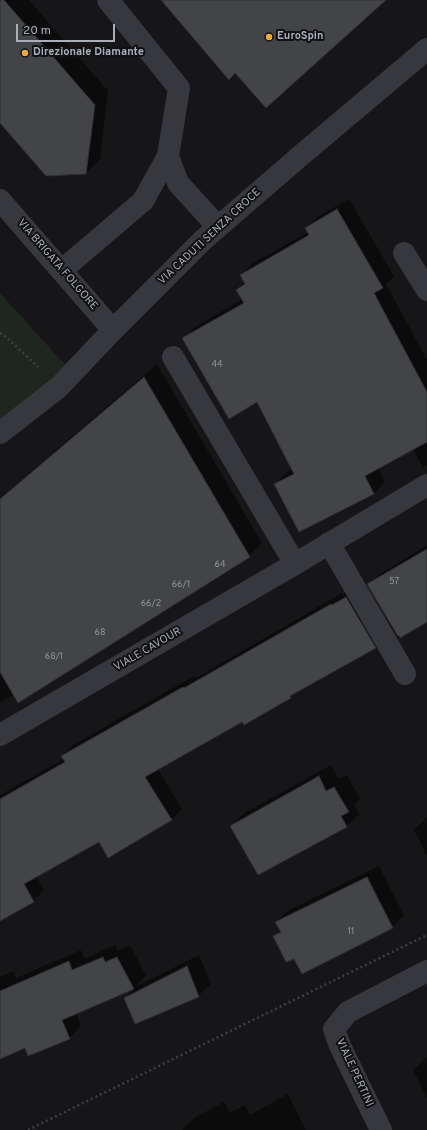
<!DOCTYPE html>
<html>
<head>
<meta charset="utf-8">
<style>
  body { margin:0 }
  #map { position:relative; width:427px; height:1130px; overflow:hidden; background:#161618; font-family:Overpass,sans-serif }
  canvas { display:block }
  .scale { position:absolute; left:16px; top:24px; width:99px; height:18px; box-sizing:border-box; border:2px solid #a9aeb7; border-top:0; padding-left:5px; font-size:12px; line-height:14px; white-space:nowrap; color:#a9aeb7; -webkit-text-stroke:3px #111113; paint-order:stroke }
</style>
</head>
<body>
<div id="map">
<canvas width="427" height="1130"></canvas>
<div class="scale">20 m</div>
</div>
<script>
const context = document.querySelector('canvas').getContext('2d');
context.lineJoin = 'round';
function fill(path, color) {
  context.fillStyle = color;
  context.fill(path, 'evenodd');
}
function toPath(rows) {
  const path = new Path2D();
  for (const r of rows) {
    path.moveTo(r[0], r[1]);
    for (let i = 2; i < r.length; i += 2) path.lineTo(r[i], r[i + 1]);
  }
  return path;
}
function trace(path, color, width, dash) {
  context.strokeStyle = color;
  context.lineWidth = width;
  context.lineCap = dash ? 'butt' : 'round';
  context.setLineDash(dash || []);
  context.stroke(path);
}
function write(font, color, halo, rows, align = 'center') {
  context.font = font + ' Overpass,sans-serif';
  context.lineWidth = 4;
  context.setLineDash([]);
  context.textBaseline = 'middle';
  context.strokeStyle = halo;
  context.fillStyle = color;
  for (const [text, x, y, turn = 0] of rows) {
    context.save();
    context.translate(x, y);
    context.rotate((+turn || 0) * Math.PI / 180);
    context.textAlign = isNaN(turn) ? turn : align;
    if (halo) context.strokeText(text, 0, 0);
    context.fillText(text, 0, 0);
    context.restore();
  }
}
const green = toPath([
  [0,293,78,379,0,442]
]);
const shadow = toPath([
  [0,0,29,0,108,91,100,159,86,173,0,122],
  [349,199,394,276,386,284,427,360,427,465,423,468,413,449,378,468,385,482,374,493,299,531,275,484,286,473,293,469,258,401,184,338,195,327,243,299,237,290,245,282,241,275,252,264,308,232,306,228,317,217],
  [157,364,262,543,249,556,0,703,0,498],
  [427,545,427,621,369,585,380,574],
  [357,587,386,637,375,648,295,692,290,697,242,720,158,769,182,809,171,820,100,841,36,876,44,890,33,901,0,920,0,795,64,759,62,756,73,745,194,676,196,678,342,593,343,595],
  [22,880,34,899,31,899,21,881],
  [331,765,339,779,347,775,360,799,354,805,359,814,347,826,308,848,231,827,243,814],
  [427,817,427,856,414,830],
  [379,866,404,915,392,927,295,957,275,936,281,930,276,922,289,910],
  [115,945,118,951,130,945,146,976,135,987,199,955,211,984,198,996,125,998,136,987,76,1013,81,1026,69,1038,26,1047,0,1058,0,977,14,971,16,978,81,950,85,959],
  [427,1057,427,1098,413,1070],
  [288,1094,306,1130,182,1130,194,1118,224,1102,230,1113,245,1105,250,1115]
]);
const building = toPath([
  [0,0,4,0,95,105,86,174,46,176,0,123,0,0],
  [161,0,386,0,266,108,235,73,229,80,161,0],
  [337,209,383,288,374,293,427,392,427,442,365,476,374,494,299,532,274,484,294,474,257,402,229,419,182,338,244,303,236,290,245,284,240,275,309,235,305,228,337,209],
  [144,377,250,557,18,703,0,672,0,499,144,377],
  [427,549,427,622,400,638,399,635,398,636,367,584,427,549],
  [346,597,376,648,290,696,291,698,244,725,242,722,145,777,172,820,108,858,99,842,24,884,34,902,0,921,0,799,65,762,61,756,183,687,184,688,331,604,332,605,346,597],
  [319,776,326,791,334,787,349,812,341,816,347,827,258,875,230,826,319,776],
  [367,877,393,928,302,974,294,959,286,962,273,936,281,932,275,922,367,877],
  [103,957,105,962,117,957,134,989,62,1020,70,1039,28,1056,25,1048,0,1059,0,991,69,961,72,970,103,957],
  [187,966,199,997,135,1024,124,998,187,966]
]);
const path = toPath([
  [0,333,4,335,38,367],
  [28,1130,427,935]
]);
const minor = toPath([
  [168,156,178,183,218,227],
  [0,200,113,330],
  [404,253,427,290],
  [62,270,143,201,168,156,179,88,108,0],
  [173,357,295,564],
  [0,433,59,387,113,330,203,240,299,157,427,49],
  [329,543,405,674],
  [0,735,295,564,427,485],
  [381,1130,340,1046,334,1029,348,1012,427,971]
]);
const markers = [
  [269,37,4,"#eaa93c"],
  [25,53,4,"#eaa93c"]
];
const numberNames = [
  ["44",217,365],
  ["64",220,565],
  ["57",394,582],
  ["66/1",181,585],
  ["66/2",151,604],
  ["68",100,633],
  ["68/1",54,657],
  ["11",351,932]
];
const poiNames = [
  ["EuroSpin",277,37],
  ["Direzionale Diamante",33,53]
];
const streetNames = [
  ["VIA CADUTI SENZA CROCE",210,237,-43],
  ["VIA BRIGATA FOLGORE",57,265,49],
  ["VIALE CAVOUR",148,650,-30],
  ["VIALE PERTINI",354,1073,65]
];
fill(green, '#1e261f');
fill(shadow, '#0007');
fill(building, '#434448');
trace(building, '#303034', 1);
trace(path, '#3d3f44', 2.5, [2, 3]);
trace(minor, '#37383d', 22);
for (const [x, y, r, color] of markers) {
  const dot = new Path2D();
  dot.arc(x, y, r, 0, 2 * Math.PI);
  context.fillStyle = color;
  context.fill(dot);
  trace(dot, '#111113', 1.5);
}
write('9px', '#90949b', null, numberNames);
write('bold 11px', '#a9aeb7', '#111113', poiNames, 'left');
write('11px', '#a9aeb7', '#111113', streetNames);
</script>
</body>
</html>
